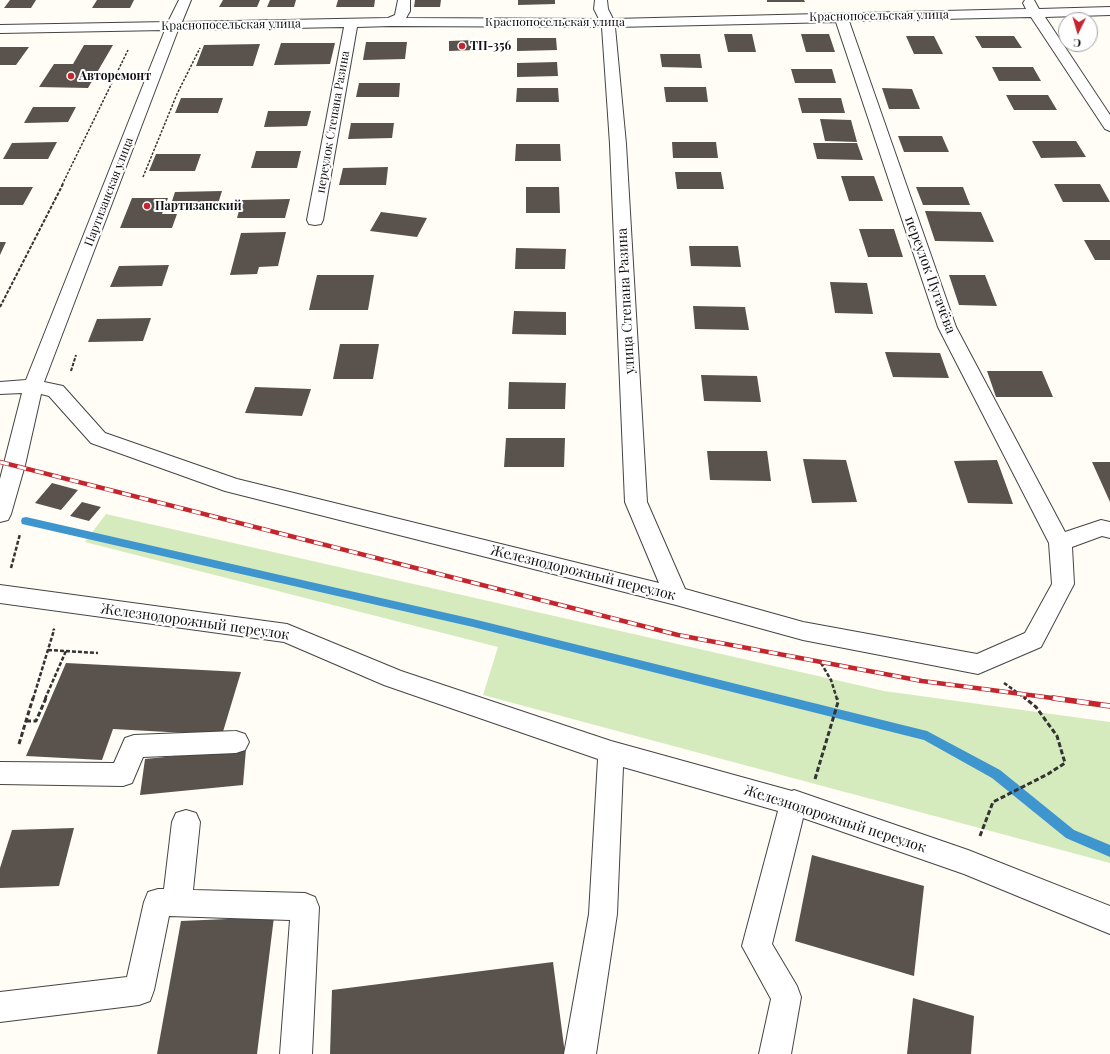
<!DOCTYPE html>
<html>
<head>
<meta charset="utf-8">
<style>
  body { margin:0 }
  #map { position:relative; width:1110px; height:1054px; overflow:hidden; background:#fffdf5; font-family:"Playfair Display",serif }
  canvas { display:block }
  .north { position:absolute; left:1058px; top:12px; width:40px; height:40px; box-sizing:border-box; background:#fff; border:1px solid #a0a0a0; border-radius:50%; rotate:185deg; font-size:11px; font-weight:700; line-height:16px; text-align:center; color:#111 }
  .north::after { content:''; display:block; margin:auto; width:14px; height:18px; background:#c4262e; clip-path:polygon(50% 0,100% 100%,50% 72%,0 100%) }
</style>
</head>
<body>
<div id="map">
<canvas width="1110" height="1054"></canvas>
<div class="north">С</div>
</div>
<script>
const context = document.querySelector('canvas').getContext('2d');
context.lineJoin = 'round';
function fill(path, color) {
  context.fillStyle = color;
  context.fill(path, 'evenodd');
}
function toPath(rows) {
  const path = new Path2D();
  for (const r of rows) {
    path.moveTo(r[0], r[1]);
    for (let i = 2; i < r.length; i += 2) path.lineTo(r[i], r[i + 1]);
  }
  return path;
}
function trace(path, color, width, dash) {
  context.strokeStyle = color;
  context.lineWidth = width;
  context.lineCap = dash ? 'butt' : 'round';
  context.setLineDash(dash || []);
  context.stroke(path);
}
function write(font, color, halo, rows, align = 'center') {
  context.font = font + ' "Playfair Display",serif';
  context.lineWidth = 4;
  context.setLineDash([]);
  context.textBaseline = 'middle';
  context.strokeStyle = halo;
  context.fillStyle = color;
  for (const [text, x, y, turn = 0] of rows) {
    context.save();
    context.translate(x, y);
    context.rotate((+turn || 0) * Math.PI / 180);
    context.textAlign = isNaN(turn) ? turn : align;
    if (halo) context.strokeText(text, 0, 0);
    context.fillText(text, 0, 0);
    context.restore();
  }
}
const green = toPath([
  [106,514,884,691,1110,722,1110,863,483,695,498,647,85,542]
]);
const stream = toPath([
  [26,517,473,619,927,731,1000,770,1074,830,1110,845,1110,857,1066,838,992,778,924,740,473,627,22,524,21,521,22,518,26,517]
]);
const building = toPath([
  [10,0,36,0,31,8,4,8],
  [97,0,134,0,130,8,92,8],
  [223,0,260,0,257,7,219,7],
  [270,0,296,0,294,7,267,7],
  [338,0,375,0,374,7,336,7],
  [415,0,441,0,440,7,414,7],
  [518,0,555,0,555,4,518,5],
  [767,0,804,0,805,2,767,2],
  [724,34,752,34,756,52,728,52],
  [801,34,829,34,835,52,806,52],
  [906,36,934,36,943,54,914,54],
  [975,36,1014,36,1022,48,982,48],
  [517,38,556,38,557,50,517,51],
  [475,40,475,50,449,51,449,41],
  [366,42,407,42,405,59,363,60],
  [281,43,335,43,330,64,274,65],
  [260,44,253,66,196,66,204,45],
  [84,45,113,45,88,88,39,87,54,64,73,64],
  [0,47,29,47,16,65,0,65],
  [660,54,700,54,702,68,662,67],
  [557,62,558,76,517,77,517,63],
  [992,67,1033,67,1041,81,999,81],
  [791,69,832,69,836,83,795,83],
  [359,83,400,83,399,97,356,97],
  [664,87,706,87,708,102,666,102],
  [517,88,558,88,559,102,516,102],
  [882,88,912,89,920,109,889,109],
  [1006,95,1048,95,1057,110,1014,110],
  [181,98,223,98,218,113,175,113],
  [798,98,841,98,845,113,802,113],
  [33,107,76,107,68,122,24,123],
  [268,111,311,111,307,126,264,127],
  [820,119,851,120,857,142,825,141],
  [351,123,394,123,392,138,348,139],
  [898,136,942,136,949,152,904,152],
  [1032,141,1076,141,1086,157,1041,158],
  [57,142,48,159,3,159,12,143],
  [672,142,716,142,718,158,673,158],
  [813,143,857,143,863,160,817,159],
  [516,144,560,144,561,161,515,161],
  [256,151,301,151,297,168,251,168],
  [156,154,201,154,195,171,149,171],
  [388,167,386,185,339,185,343,168],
  [675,172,721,172,724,189,677,189],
  [841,176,874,176,883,201,849,201],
  [1054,184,1100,184,1110,202,1063,202],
  [0,187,33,187,23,205,0,205],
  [526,187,559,187,560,213,526,213],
  [916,187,963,187,970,205,923,205],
  [222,191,216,210,169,210,175,192],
  [132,198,168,198,162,214,177,214,172,228,120,228],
  [290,199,285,218,237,218,242,200],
  [925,211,981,212,994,242,935,241],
  [381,212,427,218,417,237,370,231],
  [859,229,894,229,903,257,868,257],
  [286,232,278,266,259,267,257,274,230,275,241,233],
  [1084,240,1110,240,1110,260,1095,260],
  [0,242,6,242,0,255],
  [689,246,738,246,741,267,691,266],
  [516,248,566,249,565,269,515,269],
  [169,265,162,286,110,287,119,266],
  [317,275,374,275,368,310,309,310],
  [949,275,985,275,997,306,959,305],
  [830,282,867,283,873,314,835,313],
  [693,306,745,307,749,330,695,329],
  [514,311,566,312,566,335,512,334],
  [151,318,143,341,88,342,97,319],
  [340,344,379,344,373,379,333,379],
  [885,352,940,353,949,378,893,377],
  [987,371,1042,371,1053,397,996,397],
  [701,375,757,376,761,402,704,401],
  [509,382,566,383,565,409,508,409],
  [255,387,311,389,302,416,245,413],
  [506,438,565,438,564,467,504,467],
  [707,451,767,451,771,481,710,480],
  [803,459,846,460,857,502,812,503],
  [997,460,1013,504,968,503,954,461],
  [1092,462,1110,462,1110,502],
  [52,483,78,490,61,510,35,503],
  [82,502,101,507,89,521,70,516],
  [66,663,241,672,222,735,113,729,102,760,26,756],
  [246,749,243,785,140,795,145,759],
  [74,828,59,886,0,888,0,868,12,830],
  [812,855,924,886,914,976,795,941],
  [274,917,257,1054,157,1054,181,921],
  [553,962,565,1054,330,1054,332,990],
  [913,998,974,1016,971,1054,907,1054]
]);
const pathFar3 = toPath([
  [143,177,177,94,200,48],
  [62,185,128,50]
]);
const pathFar2 = toPath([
  [0,307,63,184],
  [71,371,76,355]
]);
const pathFar1 = toPath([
  [11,568,20,534],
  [48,650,98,653],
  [821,663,831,680,837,699],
  [1004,683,1026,699],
  [33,699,54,630,53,629],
  [45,699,66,651]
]);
const path = toPath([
  [26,721,36,721,46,698],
  [19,744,33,698],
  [815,779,838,702,837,698],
  [980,836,993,802,1048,774,1065,763,1057,736,1036,707,1025,698]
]);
const minor = toPath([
  [179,0,191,0,182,22,388,18,395,15,398,0,410,0,410,11,406,18,599,19,594,9,595,0,607,0,608,9,613,19,1026,9,1023,3,1025,0,1034,0,1039,9,1110,7,1110,15,1045,17,1110,115,1110,131,1105,129,1031,17,849,21,956,327,1065,532,1101,520,1110,522,1110,538,1102,536,1072,547,1074,584,1041,647,978,674,803,640,676,605,225,491,91,443,49,396,41,394,25,465,11,514,8,520,0,522,0,479,22,393,0,394,0,382,26,380,165,30,0,33,0,25,168,22,179,0],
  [836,22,938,327,1049,543,1052,584,1025,633,977,654,803,622,685,589,647,502,626,144,615,27,836,22],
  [390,26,602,27,610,144,625,502,659,583,237,479,105,433,63,386,44,382,178,30,344,27,307,220,309,224,315,225,321,224,323,220,357,27,390,26],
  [0,585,287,624,401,671,611,741,792,791,794,790,968,850,1110,906,1110,934,964,874,803,818,772,944,797,986,801,997,791,1054,759,1054,771,999,742,946,778,811,623,767,617,914,596,1054,564,1054,589,914,598,759,384,685,284,642,0,603,0,585],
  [236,731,245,734,249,742,245,750,236,753,143,757,132,783,123,786,0,784,0,762,114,763,125,738,134,735,236,731],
  [186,810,196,813,200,822,193,890,305,893,315,897,319,907,312,1054,280,1054,290,920,169,916,154,990,150,1001,139,1005,0,1022,0,992,127,977,144,902,148,892,158,889,164,889,172,822,176,813,186,810]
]);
const railFar1 = toPath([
  [0,462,678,635,922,681,1060,699]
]);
const rail = toPath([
  [1053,698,1110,706]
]);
const markers = [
  [462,46,4,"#c4262e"],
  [71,76,4,"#c4262e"],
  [147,206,4,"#c4262e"]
];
const farStreetnames = [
  ["Краснопосельская улица",879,16,-1],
  ["Краснопосельская улица",555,22],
  ["Краснопосельская улица",231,25,-1],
  ["переулок Степана Разина",333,122,-80],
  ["Партизанская улица",109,192,-69]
];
const farPoinames = [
  ["ТП-356",470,46],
  ["Авторемонт",79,76],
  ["Партизанский",155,206]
];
const streetNames = [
  ["переулок Пугачёва",930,275,70],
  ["улица Степана Разина",626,301,-93],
  ["Железнодорожный переулок",583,573,14],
  ["Железнодорожный переулок",195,622,8],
  ["Железнодорожный переулок",835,819,18]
];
fill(green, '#d5ebbd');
fill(stream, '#3f96cf');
fill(building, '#5a524d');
trace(minor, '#444', 2);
trace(pathFar3, '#333', 1.5, [2.5, 1.5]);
trace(pathFar2, '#333', 2, [3.5, 1.5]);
trace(pathFar1, '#333', 2.5, [4, 2]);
trace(path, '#333', 3, [5, 2.5]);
fill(minor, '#fff');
trace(railFar1, '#c4262e', 4.5);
trace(rail, '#c4262e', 5.5);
trace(railFar1, '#fff', 3, [9]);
trace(rail, '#fff', 4, [12]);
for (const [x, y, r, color] of markers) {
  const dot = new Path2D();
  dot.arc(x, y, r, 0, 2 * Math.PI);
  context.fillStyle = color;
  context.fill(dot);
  trace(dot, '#fff', 1.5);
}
write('12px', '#111', '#fff', farStreetnames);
write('bold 12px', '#111', '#fff', farPoinames, 'left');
write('14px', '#111', '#fff', streetNames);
</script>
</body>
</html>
